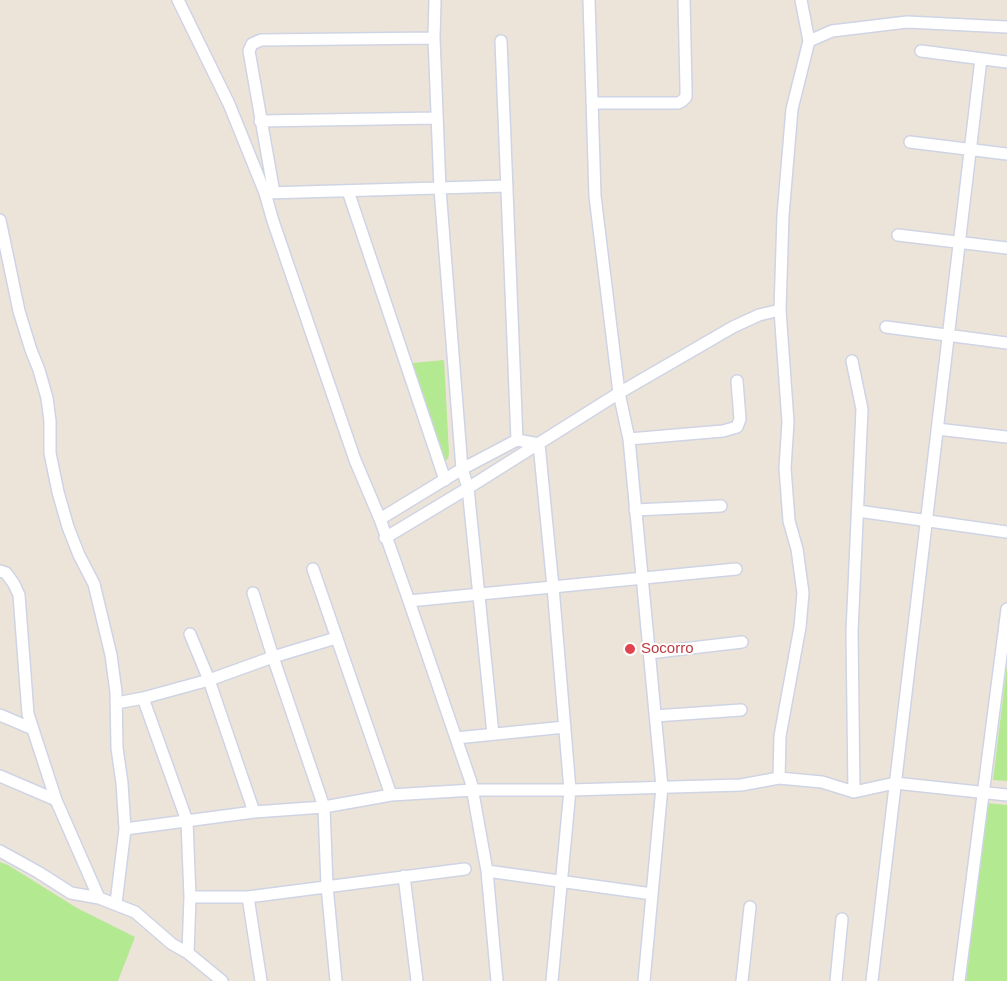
<!DOCTYPE html>
<html>
<head>
<meta charset="utf-8">
<style>
  body { margin:0 }
  canvas { display:block; background:#ede4d9 }
</style>
</head>
<body>
<canvas width="1007" height="981"></canvas>
<script>
const context = document.querySelector('canvas').getContext('2d');
context.lineJoin = 'round';
function fill(path, color) {
  context.fillStyle = color;
  context.fill(path, 'evenodd');
}
function toPath(rows) {
  const path = new Path2D();
  for (const r of rows) {
    path.moveTo(r[0], r[1]);
    for (let i = 2; i < r.length; i += 2) path.lineTo(r[i], r[i + 1]);
  }
  return path;
}
function trace(path, color, width, dash) {
  context.strokeStyle = color;
  context.lineWidth = width;
  context.lineCap = dash ? 'butt' : 'round';
  context.setLineDash(dash || []);
  context.stroke(path);
}
function write(font, color, halo, rows, align = 'center') {
  context.font = font + ' Arial,sans-serif';
  context.lineWidth = 4;
  context.setLineDash([]);
  context.textBaseline = 'middle';
  context.strokeStyle = halo;
  context.fillStyle = color;
  for (const [text, x, y, turn = 0] of rows) {
    context.save();
    context.translate(x, y);
    context.rotate((+turn || 0) * Math.PI / 180);
    context.textAlign = isNaN(turn) ? turn : align;
    if (halo) context.strokeText(text, 0, 0);
    context.fillText(text, 0, 0);
    context.restore();
  }
}
const green = toPath([
  [444,360,449,453,448,459,441,463,402,364],
  [1007,665,1007,781,993,780],
  [987,803,1007,805,1007,981,966,981],
  [0,862,8,865,77,908,135,937,118,981,0,981]
]);
const minor = toPath([
  [178,0,229,104,265,193,273,221,355,460,380,519,409,601,471,782,487,871,497,981],
  [589,0,595,196,619,393,629,439,662,787,644,981],
  [501,41,517,440],
  [809,41,832,31,907,22,1007,27],
  [921,51,1007,62],
  [592,103,678,103,682,101,686,97,686,88,684,0],
  [260,121,437,118],
  [910,142,1007,154],
  [348,191,445,480],
  [267,193,507,186],
  [274,193,249,51,252,44,261,40,434,38],
  [0,220,19,311,31,350,39,370,47,398,50,421,50,453,58,492,68,527,79,555,94,584,111,655,116,692,117,748,122,783,125,829,116,903],
  [898,235,1007,248],
  [886,327,1007,343],
  [852,361,862,409,852,632,854,792],
  [937,429,1007,437],
  [629,439,723,431,737,427,740,419,737,381],
  [539,444,553,587,570,790,552,981],
  [635,510,721,506],
  [858,511,1007,532],
  [380,519,462,469,440,189,434,38,435,0],
  [385,538,468,488,619,393,733,327,759,315,780,310],
  [313,569,391,795],
  [0,571,6,573,14,584,19,595,28,714,56,800,99,898],
  [253,593,273,657,324,807,327,886,336,981],
  [409,601,736,569],
  [190,634,209,680,254,812],
  [649,653,742,642],
  [143,698,187,821,190,897,188,953],
  [117,703,143,698,209,680,273,657,336,638],
  [0,715,33,729],
  [655,716,741,710],
  [493,734,468,488,462,469,517,440,539,444],
  [456,738,565,727],
  [0,776,56,800],
  [779,778,780,736,800,627,803,593,797,549,789,521,785,468,788,422,780,310,783,215,792,109,809,41,801,0],
  [125,829,254,812,324,807,391,795,473,790,570,790,741,785,779,778,822,782,854,792,895,783,1007,795],
  [0,851,38,872,71,893,99,898,135,912,172,944,188,953,222,981],
  [487,871,652,894],
  [404,876,417,981],
  [190,897,248,897,465,869],
  [248,897,261,981],
  [742,981,750,907],
  [836,981,842,919],
  [872,981,981,59],
  [959,981,1007,609]
]);
const markers = [
  [630,649,6,"#e0444e"]
];
const healthNames = [
  ["Socorro",641,649]
];
fill(green, '#b3e991');
trace(minor, '#cfd4e4', 14);
trace(minor, '#fff', 11);
for (const [x, y, r, color] of markers) {
  const dot = new Path2D();
  dot.arc(x, y, r, 0, 2 * Math.PI);
  context.fillStyle = color;
  context.fill(dot);
  trace(dot, '#fff', 2);
}
write('15px', '#be3a42', '#fff', healthNames, 'left');
</script>
</body>
</html>
